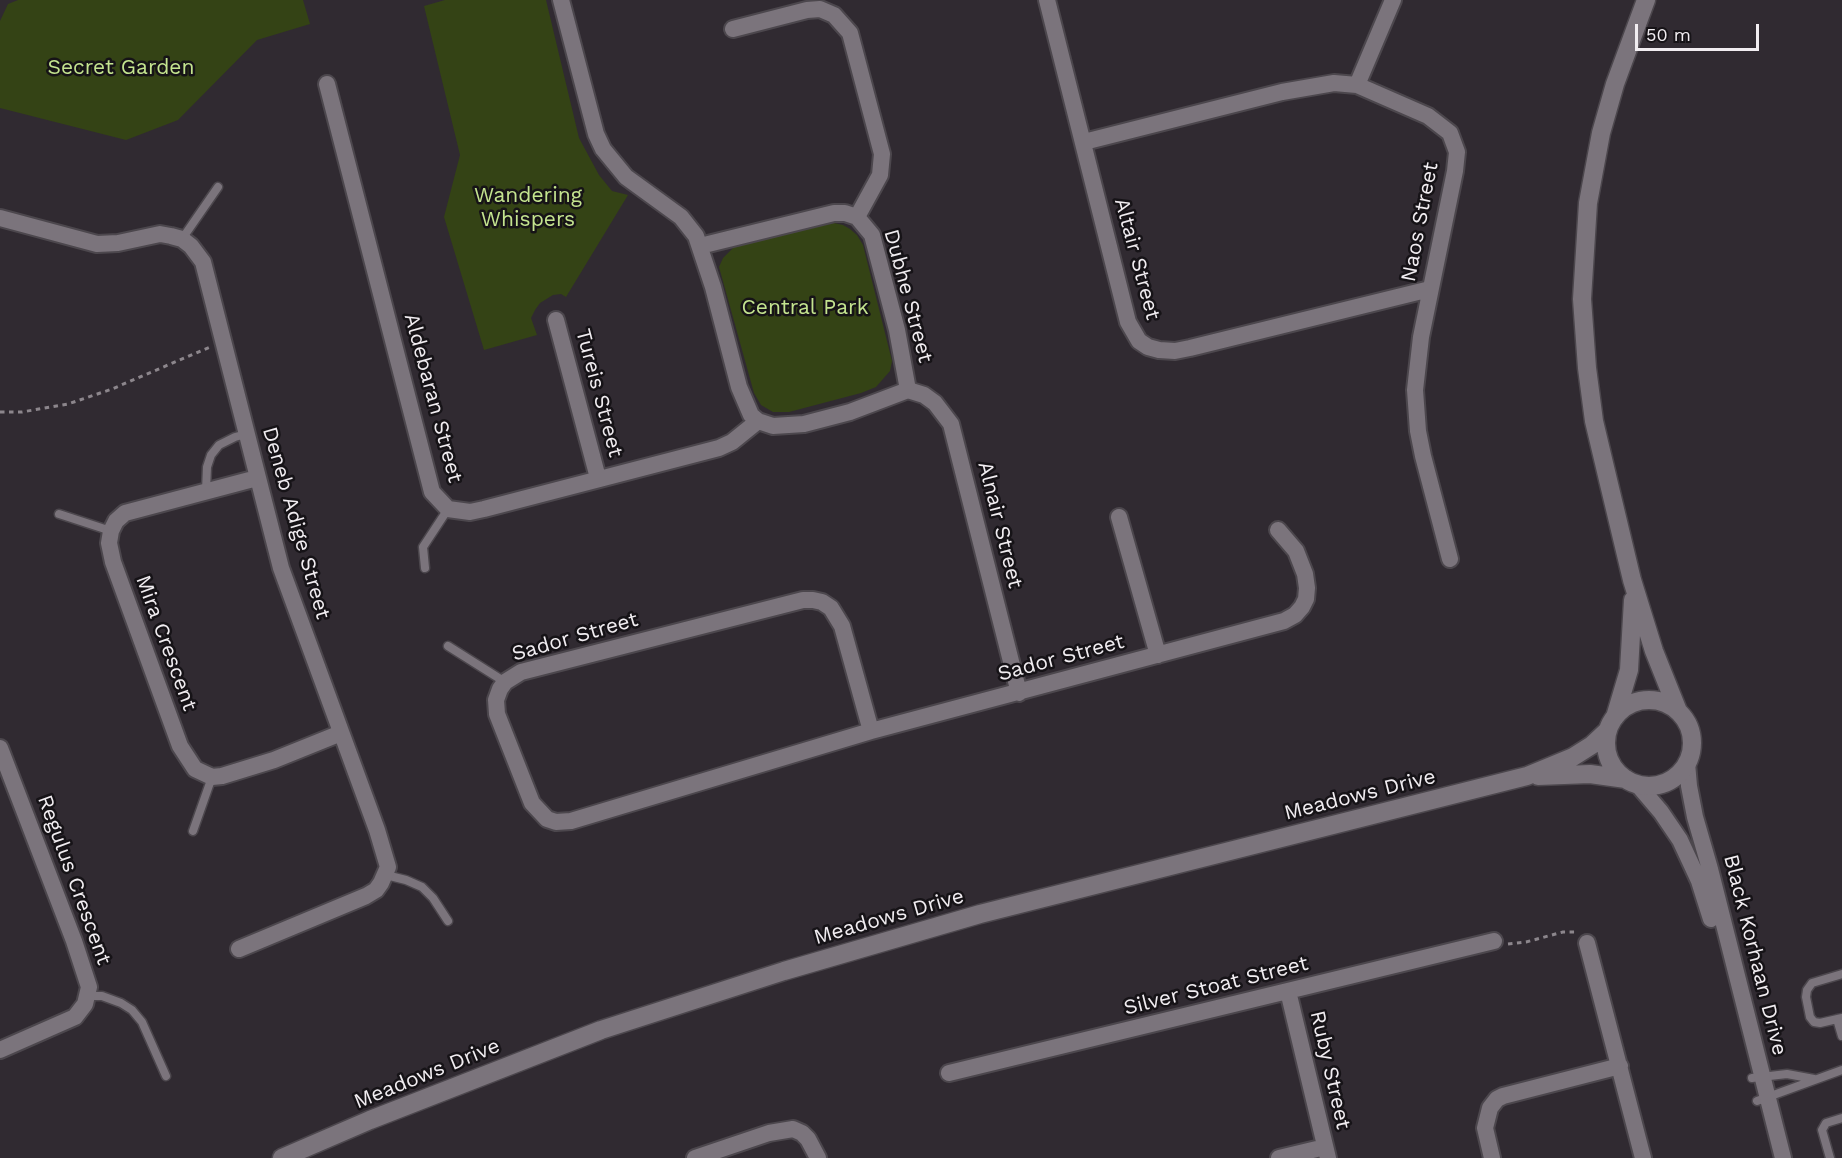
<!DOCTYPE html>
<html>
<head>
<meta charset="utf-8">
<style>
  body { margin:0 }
  #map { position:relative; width:1842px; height:1158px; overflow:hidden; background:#302a31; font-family:"Work Sans",sans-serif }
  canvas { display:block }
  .scale { position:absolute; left:1635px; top:24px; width:124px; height:27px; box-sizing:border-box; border:3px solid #f1edf1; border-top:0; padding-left:8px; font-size:18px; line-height:21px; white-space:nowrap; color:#f1edf1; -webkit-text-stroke:4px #161317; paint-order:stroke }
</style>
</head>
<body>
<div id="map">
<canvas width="1842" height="1158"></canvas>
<div class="scale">50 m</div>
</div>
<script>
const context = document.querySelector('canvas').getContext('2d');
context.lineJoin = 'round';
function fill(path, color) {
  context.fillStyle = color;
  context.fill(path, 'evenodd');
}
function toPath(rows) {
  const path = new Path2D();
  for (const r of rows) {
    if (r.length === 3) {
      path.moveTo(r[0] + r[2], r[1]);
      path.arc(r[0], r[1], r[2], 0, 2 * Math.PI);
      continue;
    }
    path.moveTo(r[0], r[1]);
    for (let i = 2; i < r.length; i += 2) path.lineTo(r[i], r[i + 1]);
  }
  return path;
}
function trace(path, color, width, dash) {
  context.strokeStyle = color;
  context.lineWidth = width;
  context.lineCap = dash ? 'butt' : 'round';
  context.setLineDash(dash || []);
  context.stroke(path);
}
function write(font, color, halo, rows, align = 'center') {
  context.font = font + ' "Work Sans",sans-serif';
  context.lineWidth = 5;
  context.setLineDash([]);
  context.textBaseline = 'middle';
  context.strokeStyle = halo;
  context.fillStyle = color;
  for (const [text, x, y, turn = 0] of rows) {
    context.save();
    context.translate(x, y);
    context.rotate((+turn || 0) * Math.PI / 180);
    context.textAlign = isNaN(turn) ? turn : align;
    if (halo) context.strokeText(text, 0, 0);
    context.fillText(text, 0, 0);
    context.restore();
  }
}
const green = toPath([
  [18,0,303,0,310,24,257,40,178,120,126,140,0,108,0,21,8,4],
  [445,0,546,0,579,138,599,175,612,191,628,195,566,297,561,294,553,295,540,303,535,310,531,318,537,335,484,350,444,217,460,155,424,6],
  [834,223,843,225,850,229,857,235,863,245,892,361,890,371,876,387,861,393,789,412,773,412,761,405,754,393,719,267,723,258,735,246]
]);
const path = toPath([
  [0,412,22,412,68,404,112,389,210,347],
  [1508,944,1526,942,1563,932,1575,932]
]);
const lane = toPath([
  [182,239,218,187],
  [206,491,207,467,211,455,219,445,235,437,246,434],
  [59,514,111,531],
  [425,568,423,547,448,509],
  [448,646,505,682],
  [193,831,212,777],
  [386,875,406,880,422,887,433,898,448,921],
  [1842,974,1812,983,1807,990,1806,997,1810,1017,1814,1022,1820,1023,1842,1018],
  [88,996,102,996,121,1003,132,1010,142,1022,166,1076],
  [1837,1019,1842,1036],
  [1752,1078,1787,1074,1814,1079],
  [1757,1101,1842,1070],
  [1830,1158,1822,1130,1826,1123,1842,1118]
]);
const street = toPath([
  [561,0,596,134,603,149,626,177,681,217,696,236,713,287,739,387,751,415,758,421,773,426,804,424,850,412,908,390],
  [1047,0,1128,322,1139,341,1148,347,1159,350,1175,351,1190,348,1430,289],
  [733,29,807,10,820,9,834,15,850,33,882,154,880,175,857,217],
  [327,84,432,492,448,509,470,512,484,509,719,448,732,442,758,421],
  [1357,85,1393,0],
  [1084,142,1282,92,1334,83,1357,85,1428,116,1450,133,1457,152,1455,171,1421,337,1415,390,1418,431,1423,456,1450,559],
  [0,218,97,244,118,243,160,234,171,236,182,239,191,246,203,262,281,568,377,830,388,867,381,883,376,890,366,896,239,949],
  [700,246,834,213,845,213,857,217,872,235,897,330,908,390],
  [556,320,598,478],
  [908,390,924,395,935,403,951,424,1019,693],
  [257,478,125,513,116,521,111,531,109,543,113,562,180,746,195,769,212,777,222,776,274,760,341,733],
  [1119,517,1158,655],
  [871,731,842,626,831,608,822,602,813,600,803,600,521,672,505,682,500,689,496,700,497,714,532,803,547,819,556,822,571,821,871,731,1284,621,1295,615,1302,607,1306,599,1307,588,1305,574,1296,551,1278,530],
  [0,748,74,941,89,987,85,1004,75,1017,0,1050],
  [1687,763,1689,786,1695,817,1710,869,1783,1158],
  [1638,785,1661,812,1680,840,1699,881,1711,919],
  [1587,943,1643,1158],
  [1288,991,1328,1158],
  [949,1073,1494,941],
  [695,1158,769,1133,793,1129,802,1133,808,1139,818,1158],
  [1279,1158,1325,1147],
  [1492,1158,1485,1128,1490,1108,1497,1099,1503,1096,1620,1066]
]);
const secondary = toPath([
  [1646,0,1615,84,1601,133,1588,203,1582,299,1587,368,1594,421,1609,484,1632,580,1654,651,1678,711],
  [1649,743,43],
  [1615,717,1629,670,1633,600],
  [1538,776,1590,774,1626,779],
  [282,1158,370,1120,601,1030,784,971,980,914,1527,776,1573,757,1592,745,1608,730]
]);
const parkNames = [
  ["Secret Garden",121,68],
  ["Wandering",528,196],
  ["Whispers",528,220],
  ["Central Park",805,308]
];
const streetNames = [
  ["Naos Street",1420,222,-79],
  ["Altair Street",1137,259,75],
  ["Dubhe Street",908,296,75],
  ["Tureis Street",599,393,75],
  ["Aldebaran Street",433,398,75],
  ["Deneb Adige Street",296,523,74],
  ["Alnair Street",1000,525,76],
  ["Sador Street",575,637,-16],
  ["Mira Crescent",166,643,70],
  ["Sador Street",1061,658,-15],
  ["Meadows Drive",1360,795,-14],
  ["Regulus Crescent",74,880,70],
  ["Meadows Drive",889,917,-16],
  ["Black Korhaan Drive",1755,955,76],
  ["Silver Stoat Street",1216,986,-14],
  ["Ruby Street",1330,1070,77],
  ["Meadows Drive",427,1074,-22]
];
fill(green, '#344315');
trace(lane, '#4c474d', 11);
trace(street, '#4c474d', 20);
trace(secondary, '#4c474d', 21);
trace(path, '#8c868c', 3, [4.5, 4.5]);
trace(lane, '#7b747c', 8);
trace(street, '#7b747c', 16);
trace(secondary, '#7b747c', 18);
write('21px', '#c4e48f', '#161317', parkNames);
write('21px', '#f1edf1', '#161317', streetNames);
</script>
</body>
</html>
